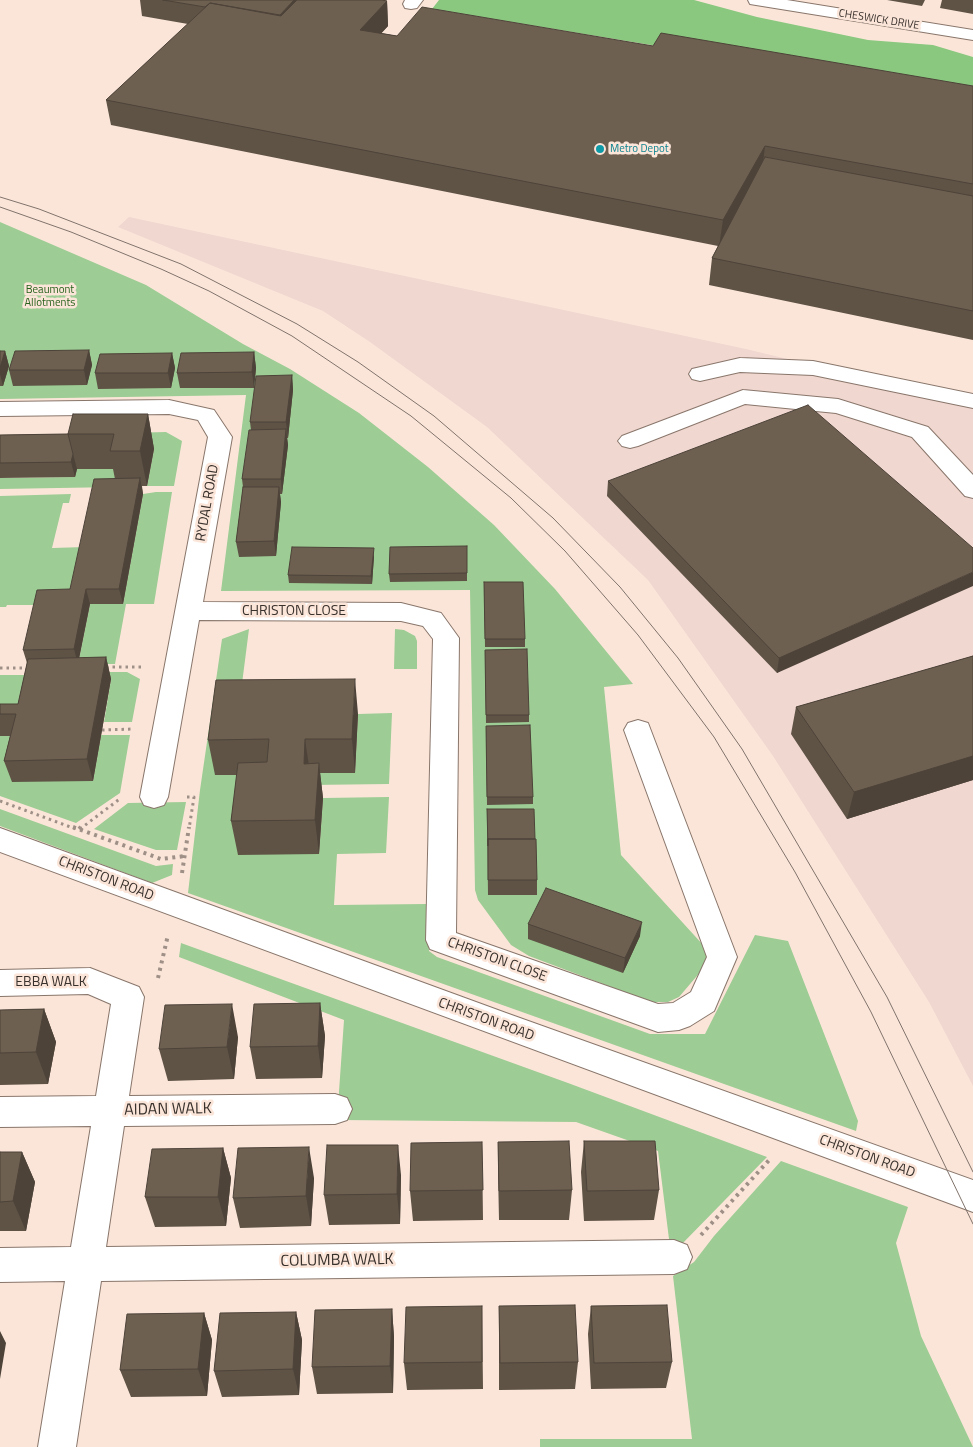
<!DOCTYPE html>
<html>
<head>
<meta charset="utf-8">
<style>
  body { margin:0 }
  canvas { display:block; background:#fbe5d9 }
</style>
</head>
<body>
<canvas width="973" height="1447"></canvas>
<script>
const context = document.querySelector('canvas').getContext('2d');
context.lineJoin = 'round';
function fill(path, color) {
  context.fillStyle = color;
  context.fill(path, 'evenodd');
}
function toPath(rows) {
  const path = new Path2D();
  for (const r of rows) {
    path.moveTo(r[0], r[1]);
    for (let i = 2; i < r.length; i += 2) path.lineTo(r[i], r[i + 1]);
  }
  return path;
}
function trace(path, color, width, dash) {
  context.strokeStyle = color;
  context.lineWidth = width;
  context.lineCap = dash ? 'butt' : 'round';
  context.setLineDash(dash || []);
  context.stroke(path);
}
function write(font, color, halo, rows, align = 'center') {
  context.font = font + ' "Titillium Web",sans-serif';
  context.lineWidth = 5;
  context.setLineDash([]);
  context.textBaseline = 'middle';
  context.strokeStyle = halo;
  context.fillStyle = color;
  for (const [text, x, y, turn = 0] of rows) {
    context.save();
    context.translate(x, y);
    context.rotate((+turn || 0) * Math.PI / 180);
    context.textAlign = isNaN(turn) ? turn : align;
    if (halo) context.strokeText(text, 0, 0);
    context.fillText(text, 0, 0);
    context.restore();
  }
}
const industrial = toPath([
  [129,217,746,349,973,404,973,1086,929,1002,773,756,648,580,487,427,370,342,323,311,118,227]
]);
const green = toPath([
  [0,222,146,285,243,344,290,369,359,413,428,467,494,525,555,589,633,684,604,687,621,855,704,946,707,958,702,970,679,997,668,1002,651,1002,529,956,511,945,478,900,475,890,470,590,221,591,246,395,0,399],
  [166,432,182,441,174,486,147,486,154,449,127,433],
  [77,469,121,469,117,487,0,489,0,478,74,477],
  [156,492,172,492,154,604,126,604,115,664,78,664,90,604,123,604,143,494],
  [71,494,69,503,63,503,52,548,86,547,74,605,7,605,6,607,0,607,0,496],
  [249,629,238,715,215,775,274,774,319,854,323,798,389,797,386,853,337,854,334,905,427,904,429,951,437,957,650,1034,705,1034,755,935,788,941,858,1121,856,1131,188,893,200,790,222,639],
  [395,629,404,630,415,636,417,641,417,669,394,669],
  [36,672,127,672,140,679,132,722,104,722,111,679],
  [0,675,27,675,15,726,0,726],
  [392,713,389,784,309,785,310,773,355,773,358,714],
  [101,735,130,735,120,793,76,823,0,796,0,736,22,736,93,781],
  [186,802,177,850,156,850,94,829,128,803],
  [0,809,156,866,173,864,172,875,152,883,0,826],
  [181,943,568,1083,767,1157,680,1246,670,1247,658,1151,576,1122,337,1120,344,1020,179,957],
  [781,1161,908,1207,896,1243,921,1336,973,1447,540,1447,540,1439,692,1439,673,1276,694,1262,714,1236]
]);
const forest = toPath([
  [439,0,694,0,757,17,868,40,933,45,973,57,973,98,432,9]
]);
const pathFar1 = toPath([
  [106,667,144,667],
  [0,668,29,668],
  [102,730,134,729],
  [187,797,194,797,189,829],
  [0,801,76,829],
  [80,829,121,798]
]);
const path = toPath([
  [73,827,161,859,185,856],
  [79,829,81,827],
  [182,873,189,827],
  [158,978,168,935],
  [701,1235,771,1158]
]);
const minor = toPath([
  [405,0,423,0,417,8,411,9,405,8,403,4,405,0],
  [748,0,787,0,973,30,973,40,756,5,750,4,748,0],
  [740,358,813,361,973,394,973,408,813,375,740,372,700,381,692,379,689,374,692,369,740,358],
  [743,390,838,399,928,427,973,475,973,498,965,496,912,437,836,413,745,404,638,446,630,448,622,446,618,441,622,436,743,390],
  [169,400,214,410,232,437,203,602,401,603,441,613,459,638,456,933,658,1004,673,1003,691,992,707,957,624,730,628,723,638,720,648,723,737,957,714,1011,690,1026,679,1030,658,1032,430,949,426,940,433,639,423,626,401,621,199,620,168,797,164,805,154,808,144,805,140,797,208,437,198,420,169,414,0,416,0,402,169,400],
  [0,828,506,1013,973,1180,973,1212,0,852,0,828],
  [90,968,139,987,144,997,129,1096,335,1094,347,1098,352,1109,347,1120,335,1124,124,1126,106,1247,674,1240,687,1245,692,1257,687,1269,674,1274,101,1281,76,1447,38,1447,65,1281,0,1282,0,1248,71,1247,91,1126,0,1127,0,1097,96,1096,111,1004,88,994,0,996,0,970,90,968]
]);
const tram = toPath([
  [0,197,39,209,181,264,297,324,358,362,434,416,553,518,620,587,678,658,742,749,887,997,973,1172],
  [0,207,71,232,161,269,209,291,292,336,411,416,511,498,565,551,638,635,714,737,795,872,871,1012,973,1224]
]);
const wall = toPath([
  [140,0,382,0,387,1,388,26,381,33,397,36,653,46,973,86,973,340,709,285,712,258,718,246,111,125,106,100,188,24,142,16],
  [887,0,925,0,922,6],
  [942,0,973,0,973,14,940,8],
  [89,350,92,365,87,385,13,386,9,370],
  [0,351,5,351,9,366,3,386,0,386],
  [254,352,256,368,254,388,180,388,177,373],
  [172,353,175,368,171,388,98,389,95,373],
  [292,375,293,390,288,438,287,438,288,445,282,494,280,494,281,502,276,556,239,557,236,542,243,487,242,479,251,430,250,422],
  [148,414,154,449,147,486,142,486,143,494,123,604,90,604,79,658,106,657,111,679,93,781,12,782,4,761,10,736,0,736,0,704,18,704,27,663,23,650,70,589,115,479,113,469,77,469,75,477,0,478,0,435,68,434],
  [608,481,973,548,777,673,607,496],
  [467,546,467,581,390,582,389,574],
  [374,556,372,584,289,583,288,575],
  [484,582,525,639,525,647,485,647],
  [485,650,529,715,529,722,486,723],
  [973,656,973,780,847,819,791,734,796,707],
  [358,714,355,773,320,773,323,798,319,854,238,855,231,821,237,775,215,775,208,740],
  [486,726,533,797,533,804,487,805],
  [487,809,537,880,537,895,488,895],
  [528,924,640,936,623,973,528,939],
  [320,1003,325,1036,322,1078,256,1079,250,1047],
  [44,1009,56,1042,48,1084,0,1085,0,1010],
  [238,1037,234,1079,168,1081,159,1049],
  [584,1141,659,1190,654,1220,584,1221,581,1172],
  [482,1142,483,1220,413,1221,410,1191],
  [498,1142,572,1190,569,1220,499,1220,498,1172],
  [223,1148,231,1178,226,1226,155,1227,145,1197],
  [0,1152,22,1152,35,1182,26,1231,0,1231],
  [401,1175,400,1224,329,1225,324,1195],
  [314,1178,311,1226,240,1228,233,1198],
  [482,1306,483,1389,407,1390,404,1363],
  [499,1306,578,1362,575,1389,499,1390],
  [591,1306,672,1362,666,1388,591,1389,588,1334],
  [392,1309,394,1337,393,1393,317,1394,312,1367],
  [296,1312,302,1340,299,1395,222,1397,214,1371],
  [204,1313,212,1340,207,1396,131,1397,120,1370]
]);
const shadedWall = toPath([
  [294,0,297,0,278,39,276,19],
  [387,1,388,26,362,55,360,30],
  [765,146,762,172,719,247,723,220],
  [89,350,92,365,87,385,84,370],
  [5,351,9,366,3,386,0,374,0,368],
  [254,352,256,368,254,388,252,372],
  [172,353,175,368,171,388,168,373],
  [292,375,293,390,288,438,286,422],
  [148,414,154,449,147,486,140,451],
  [286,429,288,445,282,494,281,479],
  [73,454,77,469,75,477,71,462],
  [140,478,143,494,123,604,119,589],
  [279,487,281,502,276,556,274,541],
  [374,548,374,556,372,584,371,576],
  [973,572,973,586,777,673,779,658],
  [86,589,90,604,78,664,74,649],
  [106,657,111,679,93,781,87,759],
  [355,679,358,714,355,773,352,739],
  [305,739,310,773,304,764],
  [973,756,973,780,847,819,854,792],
  [319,763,323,798,319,854,315,820],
  [642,922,640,936,623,973,625,958],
  [320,1003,325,1036,322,1078,318,1046],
  [232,1004,238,1037,234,1079,227,1047],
  [44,1009,56,1042,48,1084,36,1052],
  [398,1145,401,1175,400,1224,397,1194],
  [309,1147,314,1178,311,1226,306,1196],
  [223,1148,231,1178,226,1226,218,1197],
  [22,1152,35,1182,26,1231,13,1201],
  [392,1309,394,1337,393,1393,390,1366],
  [296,1312,302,1340,299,1395,293,1369],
  [204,1313,212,1340,207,1396,198,1369],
  [0,1331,6,1343,0,1379]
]);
const building = toPath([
  [163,0,294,0,280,15,210,3,205,7,163,0],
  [297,0,382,0,387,1,360,30,397,36,422,7,653,46,661,33,973,86,973,184,765,146,723,220,106,100,210,3,281,16,297,0],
  [765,157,973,196,973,311,712,258,765,157],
  [89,350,84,370,9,370,15,351,89,350],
  [0,351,5,351,0,368,0,351],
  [254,352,252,372,177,373,181,353,254,352],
  [172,353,168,373,95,373,100,354,172,353],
  [292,375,286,422,250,422,256,376,292,375],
  [808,405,973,548,973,572,779,658,608,481,808,405],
  [73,414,148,414,140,451,110,451,114,434,68,434,73,414],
  [286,429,281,479,242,479,249,430,286,429],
  [68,434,73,454,71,462,0,463,0,435,68,434],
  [140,478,119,589,86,589,74,649,23,650,37,590,70,589,94,479,140,478],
  [243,487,279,487,274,541,236,542,243,487],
  [467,546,467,573,389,574,390,547,467,546],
  [292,547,374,548,371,576,288,575,292,547],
  [484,582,523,582,525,639,485,639,484,582],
  [527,649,529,715,486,715,485,650,527,649],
  [973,656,973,756,854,792,796,707,973,656],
  [106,657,87,759,4,761,16,714,0,714,0,704,18,704,28,659,106,657],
  [355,679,352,739,305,739,304,764,319,763,315,820,231,821,238,763,267,762,269,739,208,740,216,680,355,679],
  [530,725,533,797,487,797,486,726,530,725],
  [487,809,534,809,535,839,488,839,488,846,487,809],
  [488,839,536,839,537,880,488,880,488,839],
  [546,888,642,922,625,958,528,924,546,888],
  [320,1003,318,1046,250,1047,254,1004,320,1003],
  [232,1004,227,1047,159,1049,165,1005,232,1004],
  [44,1009,36,1052,0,1053,0,1010,44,1009],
  [569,1141,572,1190,499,1191,498,1142,569,1141],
  [584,1141,655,1141,659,1190,587,1191,584,1141],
  [482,1142,483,1190,410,1191,411,1143,482,1142],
  [327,1145,398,1145,397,1194,324,1195,327,1145],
  [309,1147,306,1196,233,1198,238,1148,309,1147],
  [223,1148,218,1197,145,1197,152,1149,223,1148],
  [0,1152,22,1152,13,1201,0,1202,0,1152],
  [575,1305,578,1362,500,1363,499,1306,575,1305],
  [667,1305,672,1362,594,1363,591,1306,667,1305],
  [482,1306,482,1362,404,1363,406,1307,482,1306],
  [392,1309,390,1366,312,1367,315,1310,392,1309],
  [296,1312,293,1369,214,1371,220,1313,296,1312],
  [204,1313,198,1369,120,1370,127,1314,204,1313]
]);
const markers = [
  [600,149,5,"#0f9aa8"]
];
const farStreetnames = [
  ["CHESWICK DRIVE",879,20,9]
];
const farCulturenames = [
  ["Metro Depot",610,149]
];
const farParknames = [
  ["Beaumont",50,290],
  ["Allotments",50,303]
];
const streetNames = [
  ["RYDAL ROAD",208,503,-80],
  ["CHRISTON CLOSE",294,612],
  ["CHRISTON ROAD",106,879,21],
  ["CHRISTON CLOSE",497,960,20],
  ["EBBA WALK",51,983],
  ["CHRISTON ROAD",486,1020,20],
  ["CHRISTON ROAD",867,1157,20]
];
const nearStreetnames = [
  ["AIDAN WALK",168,1110,-1],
  ["COLUMBA WALK",337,1261,-1]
];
fill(industrial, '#f0d7d0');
fill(green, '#9dcd94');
fill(forest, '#8ac87f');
trace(minor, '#89766b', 2);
trace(pathFar1, '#9f9087', 3, [2.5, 4]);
trace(path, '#9f9087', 4, [3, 4.5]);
fill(minor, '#fff');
trace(tram, '#80736b', 1);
fill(wall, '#5f5346');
fill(shadedWall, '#4d4339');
fill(building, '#6e6051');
trace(building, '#4d4339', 1);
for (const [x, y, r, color] of markers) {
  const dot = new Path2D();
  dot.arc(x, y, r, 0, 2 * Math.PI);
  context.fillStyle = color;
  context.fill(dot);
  trace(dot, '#fbe5d9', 2);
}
write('11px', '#39312c', '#fbe5d9', farStreetnames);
write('11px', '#0d838f', '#fbe5d9', farCulturenames, 'left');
write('11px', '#26611b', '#fbe5d9', farParknames);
write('14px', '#39312c', '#fbe5d9', streetNames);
write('16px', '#39312c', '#fbe5d9', nearStreetnames);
</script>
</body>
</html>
